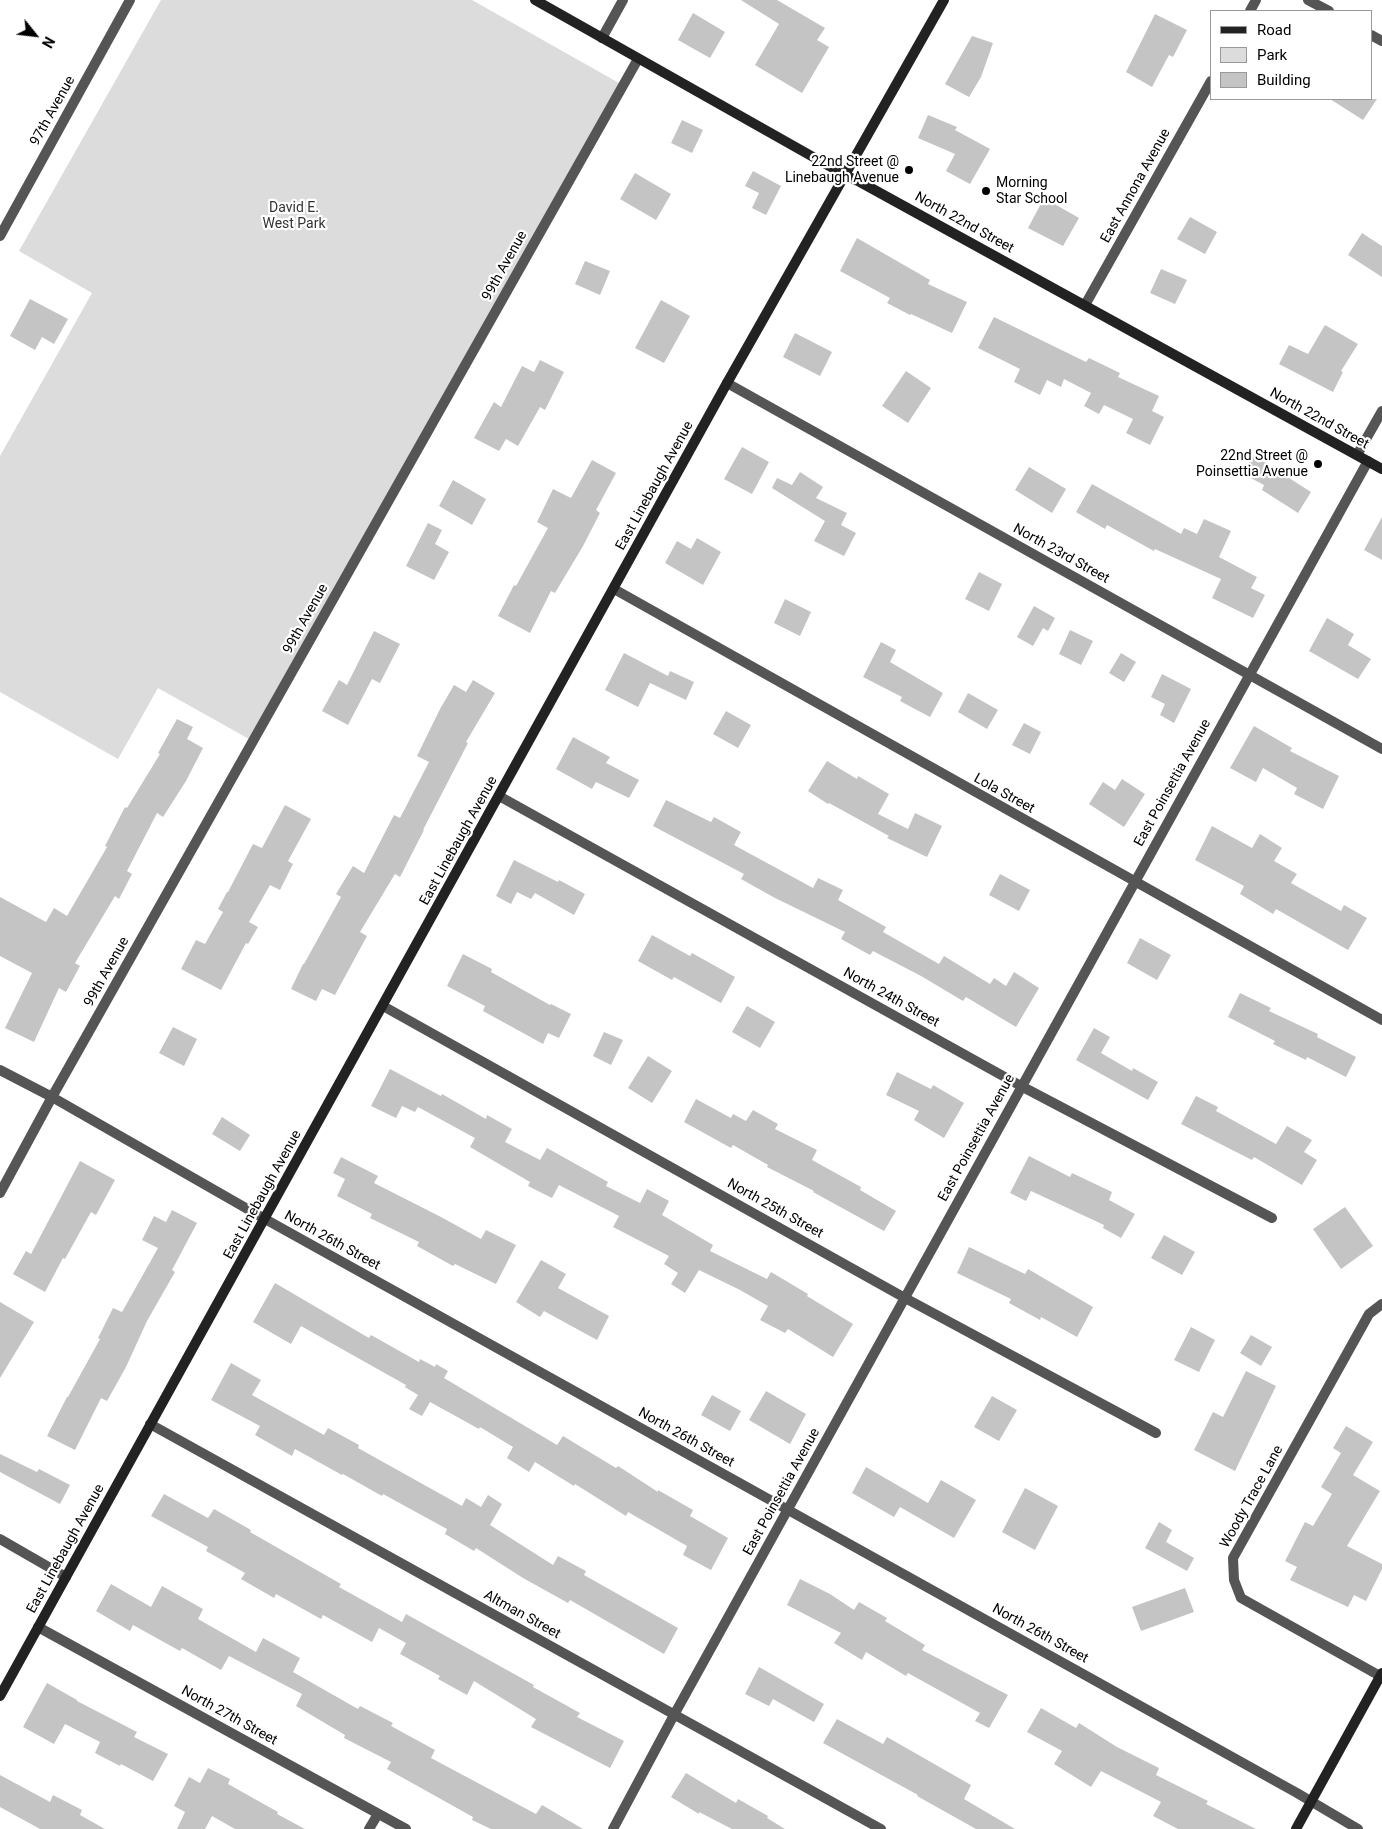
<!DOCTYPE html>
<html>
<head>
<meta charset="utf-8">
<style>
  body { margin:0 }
  #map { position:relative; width:1382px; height:1829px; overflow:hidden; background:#fff; font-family:Roboto,sans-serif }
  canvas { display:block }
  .legend { position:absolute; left:1210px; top:10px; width:162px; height:90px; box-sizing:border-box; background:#fff; border:1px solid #999; margin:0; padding:6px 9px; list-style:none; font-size:15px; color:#000 }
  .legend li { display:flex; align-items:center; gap:10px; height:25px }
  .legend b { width:25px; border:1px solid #999 }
  .north { position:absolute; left:10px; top:10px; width:50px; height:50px; -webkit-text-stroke:4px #fff; paint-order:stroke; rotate:119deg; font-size:14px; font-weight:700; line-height:20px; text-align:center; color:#000 }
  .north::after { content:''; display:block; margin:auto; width:18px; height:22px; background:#000; clip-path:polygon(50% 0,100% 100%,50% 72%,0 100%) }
</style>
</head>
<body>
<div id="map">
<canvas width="1382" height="1829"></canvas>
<ul class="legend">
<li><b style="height:6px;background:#222"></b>Road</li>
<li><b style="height:14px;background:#dcdcdc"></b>Park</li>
<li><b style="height:14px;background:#c4c4c4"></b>Building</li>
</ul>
<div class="north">N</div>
</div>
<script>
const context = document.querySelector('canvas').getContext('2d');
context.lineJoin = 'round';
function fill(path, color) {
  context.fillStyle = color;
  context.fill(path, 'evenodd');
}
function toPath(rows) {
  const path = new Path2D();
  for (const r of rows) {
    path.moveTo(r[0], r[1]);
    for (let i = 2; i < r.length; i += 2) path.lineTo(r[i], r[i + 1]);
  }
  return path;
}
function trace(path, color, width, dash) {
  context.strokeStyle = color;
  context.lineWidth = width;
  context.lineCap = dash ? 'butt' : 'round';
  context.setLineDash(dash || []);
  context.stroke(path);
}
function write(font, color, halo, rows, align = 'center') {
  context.font = font + ' Roboto,sans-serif';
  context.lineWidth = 4.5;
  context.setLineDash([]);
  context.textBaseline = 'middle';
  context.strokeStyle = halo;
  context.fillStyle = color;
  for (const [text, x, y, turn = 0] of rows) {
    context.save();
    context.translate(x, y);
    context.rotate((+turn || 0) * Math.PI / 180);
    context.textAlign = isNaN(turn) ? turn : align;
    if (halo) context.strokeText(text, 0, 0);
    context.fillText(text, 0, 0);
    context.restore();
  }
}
const green = toPath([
  [161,0,472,0,619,83,249,739,158,688,118,759,0,692,0,456,92,293,19,251]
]);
const building = toPath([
  [741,0,777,0,825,28,817,40,829,47,802,93,755,65,779,24],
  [693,13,725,32,710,58,678,40],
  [1155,14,1187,30,1173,57,1169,55,1152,87,1126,72],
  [972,36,993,43,981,77,969,97,945,84],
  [1330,99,1377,99,1363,120],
  [928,115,957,127,955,130,990,149,970,184,946,171,955,154,918,138],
  [682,120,703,130,692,153,671,143],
  [753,171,781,186,766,215,752,208,759,193,745,186],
  [635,173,671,194,656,220,620,199],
  [1044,198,1079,218,1063,246,1028,228],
  [1190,217,1217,232,1205,254,1177,239],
  [1362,233,1382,246,1382,277,1348,255],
  [857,238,930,280,928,284,967,302,952,333,911,314,910,315,887,303,890,298,840,271],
  [585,261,610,271,600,295,575,284],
  [1161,269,1187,280,1175,304,1150,293],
  [30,299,68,319,54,344,42,337,35,350,10,336],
  [661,300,690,316,664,363,635,348],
  [994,317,1086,362,1089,358,1120,373,1118,377,1159,396,1152,411,1164,417,1150,445,1126,433,1133,419,1104,405,1099,414,1084,406,1091,393,1064,379,1061,387,1047,380,1040,395,1014,382,1020,369,978,348],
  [1325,325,1358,344,1341,371,1343,372,1333,392,1279,364,1289,345,1308,354],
  [795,333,832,352,820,376,783,357],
  [540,360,564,372,545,410,540,407,518,446,506,439,499,451,474,438,494,402,501,407,522,366,534,372],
  [906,371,931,388,908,423,882,406],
  [742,447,769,462,752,494,724,479],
  [1253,455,1311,492,1298,513,1262,490,1264,485,1243,474],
  [592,460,616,473,596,510,600,513,583,546,555,593,551,591,530,633,498,616,514,585,516,586,548,528,537,522,553,489,571,498],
  [1029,467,1066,489,1052,513,1015,490],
  [800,472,823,487,816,498,847,513,841,525,856,533,844,556,814,541,825,521,772,488,777,478,792,485],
  [453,480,486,499,472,525,439,506],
  [1092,484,1181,534,1184,528,1197,534,1204,519,1231,531,1219,557,1257,577,1251,588,1265,595,1253,618,1212,598,1221,579,1155,549,1154,551,1107,525,1105,529,1076,512],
  [1382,517,1382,560,1364,550],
  [428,523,442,530,435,544,449,552,434,580,406,566],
  [697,538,721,552,703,585,665,563,677,541,691,549],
  [979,572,1002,584,989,611,965,599],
  [785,599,811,612,800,636,774,623],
  [1034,606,1055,618,1048,631,1043,628,1033,646,1017,637],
  [1327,618,1354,634,1348,645,1371,659,1358,679,1309,651],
  [1070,630,1093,641,1081,665,1059,654],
  [374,631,400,644,380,683,372,679,348,725,322,711,339,680,347,685],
  [881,642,896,650,890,662,943,693,930,717,900,701,902,697,863,677],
  [624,653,668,676,670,671,694,682,686,700,650,683,638,707,605,690],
  [1121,653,1136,662,1124,682,1109,673],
  [1162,674,1191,689,1174,723,1160,715,1165,704,1151,697],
  [473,680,495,693,466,742,468,743,423,830,424,830,400,877,395,874,360,932,367,936,335,995,322,989,316,1001,291,989,303,964,304,964,341,897,336,894,353,866,364,873,394,815,400,818,429,762,417,756,440,709,454,685,466,692],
  [968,693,998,710,987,729,958,712],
  [726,711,751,725,738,748,713,734],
  [177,719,193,727,187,739,203,748,186,781,163,817,157,813,127,871,132,874,119,899,115,896,75,963,80,966,66,992,59,988,34,1042,5,1028,32,973,0,956,0,897,46,922,54,908,67,916,107,847,105,846,125,807,127,808,160,754,158,753],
  [1024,723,1041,732,1030,754,1012,745],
  [1254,726,1292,748,1290,751,1339,776,1323,809,1294,794,1297,788,1263,768,1256,782,1230,768],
  [573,737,610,757,606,763,639,780,629,798,596,782,592,789,556,769],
  [827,761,857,779,858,776,889,794,878,814,908,829,915,813,942,826,927,857,887,838,889,836,829,803,828,804,808,791],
  [1122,779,1145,794,1124,827,1089,804,1103,782,1115,790],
  [666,800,711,822,714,817,741,832,734,845,813,888,818,878,843,890,838,900,886,927,883,932,939,964,944,956,990,984,994,978,1006,986,1014,972,1039,988,1016,1027,966,997,963,1001,921,976,873,951,870,955,841,939,845,932,775,898,741,879,744,874,653,826],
  [285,805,311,819,288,861,293,864,280,890,270,885,249,922,258,927,248,944,246,943,221,990,181,969,196,940,205,944,223,912,218,909,227,892,228,892,253,844,262,848],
  [1212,826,1252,848,1260,834,1282,848,1274,861,1297,874,1291,883,1341,911,1344,905,1367,918,1348,950,1276,909,1273,914,1240,894,1244,886,1195,860],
  [514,860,558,882,559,880,585,894,574,915,535,893,531,899,517,892,511,904,496,896],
  [1000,874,1030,890,1019,911,989,895],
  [652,935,690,956,692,953,735,977,721,1003,674,977,672,980,638,961],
  [1140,938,1171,955,1157,980,1127,963],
  [463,954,492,969,491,972,550,1005,551,1004,571,1014,559,1038,548,1033,543,1044,483,1011,485,1006,447,986],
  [1240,993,1271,1008,1269,1011,1318,1034,1317,1037,1356,1057,1346,1077,1307,1057,1306,1060,1273,1044,1275,1041,1228,1017],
  [747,1006,775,1022,760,1048,732,1032],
  [173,1027,197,1039,184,1066,159,1053],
  [1094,1028,1110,1037,1101,1053,1132,1071,1133,1068,1158,1082,1148,1100,1076,1060],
  [604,1032,623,1040,611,1065,593,1056],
  [648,1056,672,1071,652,1103,628,1088],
  [390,1069,441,1096,442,1094,486,1119,487,1115,512,1129,505,1142,540,1160,547,1148,608,1182,606,1186,640,1203,647,1189,669,1201,662,1215,713,1245,710,1251,767,1279,771,1272,808,1294,807,1296,853,1324,833,1357,788,1329,785,1333,760,1320,768,1306,740,1290,699,1270,685,1293,671,1284,678,1273,664,1264,669,1256,613,1227,619,1216,559,1185,552,1198,528,1186,530,1182,470,1147,475,1138,418,1107,415,1112,402,1106,396,1118,371,1106],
  [897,1072,931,1089,933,1085,964,1103,944,1138,914,1120,919,1111,886,1095],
  [1196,1096,1218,1107,1216,1111,1276,1144,1287,1126,1312,1140,1304,1152,1317,1160,1302,1185,1254,1157,1252,1160,1181,1124],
  [696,1099,731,1118,733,1114,746,1121,753,1110,778,1124,775,1129,817,1150,812,1160,861,1187,860,1190,896,1211,884,1231,813,1192,814,1191,767,1167,768,1165,733,1145,731,1148,684,1122],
  [222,1117,250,1135,240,1151,212,1134],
  [1029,1156,1070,1177,1072,1173,1112,1192,1109,1200,1135,1214,1121,1238,1103,1228,1104,1225,1031,1191,1026,1201,1010,1193],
  [341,1157,378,1176,374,1183,441,1217,481,1239,486,1230,516,1245,496,1284,455,1264,453,1266,417,1246,419,1242,370,1218,372,1214,337,1196,345,1179,333,1173],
  [80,1161,115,1180,96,1215,91,1212,65,1259,63,1258,45,1292,13,1274,26,1251,31,1254],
  [1345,1207,1373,1246,1341,1269,1313,1229],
  [172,1210,197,1223,172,1270,175,1272,147,1321,126,1367,107,1401,101,1398,75,1450,47,1436,67,1397,68,1397,100,1339,98,1338,113,1308,122,1312,158,1248,142,1240,154,1216,166,1222],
  [1164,1235,1195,1252,1182,1275,1151,1258],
  [969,1247,1025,1274,1028,1269,1093,1307,1077,1337,1041,1317,1040,1320,1009,1303,1011,1299,957,1273],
  [541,1260,566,1274,558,1288,609,1316,597,1340,544,1311,540,1317,516,1302],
  [275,1283,369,1338,371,1335,419,1362,420,1359,435,1367,436,1364,448,1371,444,1378,557,1445,563,1436,616,1468,618,1466,658,1492,658,1490,693,1510,690,1516,728,1538,711,1570,683,1555,687,1546,628,1512,626,1516,575,1484,574,1486,535,1462,529,1472,507,1458,513,1447,480,1427,479,1429,430,1402,422,1416,409,1409,418,1395,405,1387,406,1385,301,1326,291,1344,253,1322],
  [0,1302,34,1322,0,1378],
  [1191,1327,1215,1340,1199,1372,1174,1360],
  [1251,1335,1272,1347,1261,1366,1240,1353],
  [231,1363,261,1380,252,1395,324,1435,328,1428,359,1445,358,1448,462,1506,466,1498,481,1507,488,1495,502,1504,490,1525,553,1565,558,1556,586,1571,584,1575,678,1628,664,1654,570,1600,568,1603,523,1578,476,1548,474,1551,445,1534,447,1529,383,1494,382,1496,343,1474,342,1475,295,1449,292,1456,255,1435,260,1426,211,1400],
  [1246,1371,1276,1386,1235,1471,1194,1450,1213,1412,1223,1417],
  [766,1391,806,1414,790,1444,749,1420],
  [712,1395,741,1411,730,1431,701,1415],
  [992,1396,1017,1410,999,1441,974,1427],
  [1346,1426,1373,1442,1353,1475,1380,1491,1347,1546,1382,1564,1382,1569,1366,1601,1354,1595,1348,1607,1290,1580,1297,1567,1285,1561,1305,1522,1313,1526,1332,1494,1321,1487,1341,1453,1333,1448],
  [0,1454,37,1472,39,1469,70,1485,60,1504,0,1472],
  [866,1467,928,1503,941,1480,976,1500,954,1538,900,1507,894,1517,852,1493],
  [1025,1488,1058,1506,1035,1550,1002,1532],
  [164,1494,208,1518,214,1509,251,1530,250,1532,341,1584,339,1587,402,1622,406,1614,534,1685,533,1687,580,1713,577,1717,624,1741,610,1768,531,1727,536,1719,474,1681,467,1695,438,1679,440,1676,400,1654,406,1643,379,1628,372,1642,323,1615,321,1619,276,1594,274,1598,241,1579,245,1573,206,1551,208,1547,151,1516],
  [1159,1522,1172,1530,1166,1542,1194,1558,1187,1571,1145,1548],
  [800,1579,830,1594,854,1610,859,1602,887,1618,885,1621,925,1645,922,1650,1008,1695,989,1728,975,1721,980,1713,908,1673,906,1676,866,1652,862,1660,834,1643,841,1633,787,1605],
  [111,1584,151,1607,162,1586,203,1609,198,1619,256,1652,263,1638,300,1658,293,1672,358,1709,360,1706,393,1723,391,1726,435,1750,431,1758,536,1814,542,1805,583,1829,491,1829,472,1820,473,1817,387,1769,391,1762,344,1738,345,1735,296,1706,302,1694,229,1656,221,1670,182,1648,180,1651,133,1625,130,1631,96,1611],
  [1185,1588,1194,1612,1141,1631,1132,1607],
  [759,1667,824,1704,814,1722,773,1699,769,1706,745,1694],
  [47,1683,77,1700,77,1701,137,1732,134,1737,168,1754,153,1781,121,1764,120,1766,95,1753,100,1742,65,1724,54,1744,23,1727],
  [1041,1708,1076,1728,1079,1723,1117,1747,1159,1768,1156,1775,1208,1801,1206,1804,1256,1829,1178,1829,1153,1816,1161,1802,1101,1771,1091,1787,1054,1764,1062,1751,1027,1732],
  [837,1719,883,1744,887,1737,971,1785,964,1799,1015,1829,976,1829,917,1796,918,1795,823,1743],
  [208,1768,230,1779,228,1784,278,1812,277,1814,305,1829,235,1829,212,1816,205,1829,177,1829,185,1812,174,1806,189,1777,200,1783],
  [686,1773,736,1803,738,1799,768,1816,767,1818,785,1829,732,1829,699,1812,699,1814,671,1797],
  [0,1775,50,1802,53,1795,82,1810,80,1815,105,1829,40,1829,0,1807]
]);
const street = toPath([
  [1308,0,1329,11],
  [1250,11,1256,0],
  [1371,35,1382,41],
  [602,38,623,0],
  [0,236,130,0],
  [1085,305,1211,81],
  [727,383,1382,749],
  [1357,455,1382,411],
  [614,589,1382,1020],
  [499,796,1021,1086,1272,1218],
  [383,1006,905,1298,1156,1433],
  [0,1070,52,1097,265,1219,1297,1793,1358,1829],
  [0,1193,52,1097,638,59],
  [150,1424,881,1829],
  [0,1539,66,1577],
  [38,1627,406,1829],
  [1380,1676,1241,1598,1234,1580,1233,1558,1369,1314,1382,1304],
  [369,1829,378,1814],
  [613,1829,674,1715,1368,461]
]);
const secondary = toPath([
  [535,0,845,175,860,182,1382,469],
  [0,1696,727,383,944,0],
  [1296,1829,1382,1673]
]);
const markers = [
  [909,170,5,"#000"],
  [986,191,5,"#000"],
  [1318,464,5,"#000"]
];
const streetNames = [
  ["97th Avenue",53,111,-61],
  ["East Annona Avenue",1136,186,-61],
  ["North 22nd Street",964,223,29],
  ["99th Avenue",505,266,-61],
  ["North 22nd Street",1319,419,29],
  ["East Linebaugh Avenue",655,486,-61],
  ["North 23rd Street",1061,554,29],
  ["99th Avenue",306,619,-61],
  ["East Poinsettia Avenue",1173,783,-61],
  ["Lola Street",1004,794,29],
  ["East Linebaugh Avenue",459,841,-61],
  ["99th Avenue",107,972,-61],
  ["North 24th Street",891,998,29],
  ["East Poinsettia Avenue",977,1138,-61],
  ["East Linebaugh Avenue",263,1195,-61],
  ["North 25th Street",775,1209,29],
  ["North 26th Street",332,1241,29],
  ["North 26th Street",686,1438,29],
  ["East Poinsettia Avenue",782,1492,-61],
  ["Woody Trace Lane",1252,1497,-61],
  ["East Linebaugh Avenue",66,1549,-61],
  ["Altman Street",522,1615,29],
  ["North 26th Street",1040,1634,29],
  ["North 27th Street",229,1716,29]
];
const poiNames = [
  ["22nd Street @",899,162],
  ["Linebaugh Avenue",899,178],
  ["Morning",996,183,"left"],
  ["Star School",996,199,"left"],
  ["22nd Street @",1308,456],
  ["Poinsettia Avenue",1308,472]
];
const parkNames = [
  ["David E.",294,208],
  ["West Park",294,224]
];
fill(green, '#dcdcdc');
fill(building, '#c4c4c4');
trace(street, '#555', 10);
trace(secondary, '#222', 10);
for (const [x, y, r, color] of markers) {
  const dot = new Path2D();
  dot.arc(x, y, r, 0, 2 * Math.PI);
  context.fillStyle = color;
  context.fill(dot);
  trace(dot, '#fff', 2);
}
write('14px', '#000', '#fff', streetNames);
write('14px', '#000', '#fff', poiNames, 'right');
write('14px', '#333', '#fff', parkNames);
</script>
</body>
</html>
